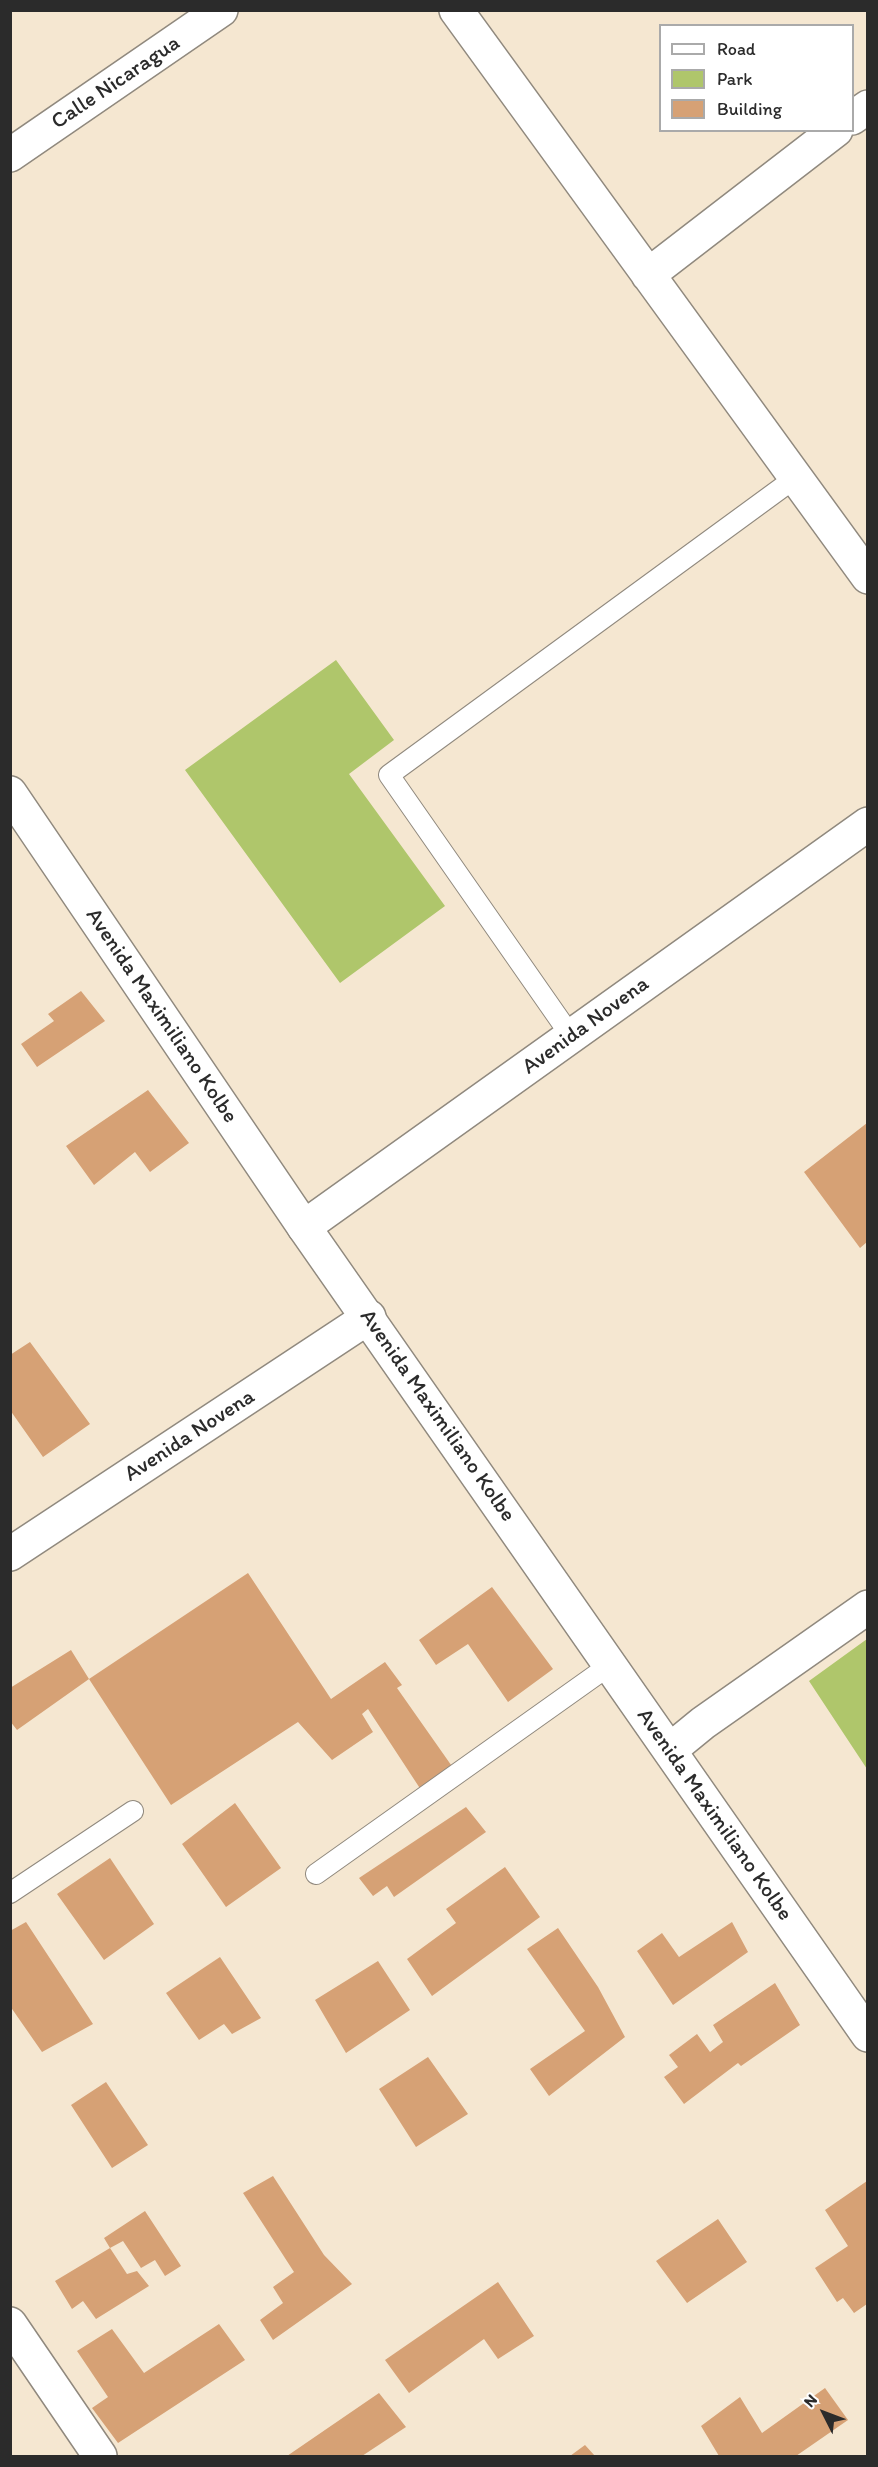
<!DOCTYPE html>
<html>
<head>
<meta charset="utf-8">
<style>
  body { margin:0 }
  #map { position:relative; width:878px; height:2467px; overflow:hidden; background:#f5e7d1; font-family:Itim,sans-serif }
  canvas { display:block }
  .frame { position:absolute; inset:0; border:12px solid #2b2b2b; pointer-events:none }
  .legend { position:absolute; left:659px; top:24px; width:195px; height:108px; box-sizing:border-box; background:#fff; border:2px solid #aaa; margin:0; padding:8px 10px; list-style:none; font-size:18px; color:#2b2b2b }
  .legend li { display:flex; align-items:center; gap:12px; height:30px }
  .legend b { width:30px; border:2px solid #aaa }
  .north { position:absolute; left:794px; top:2383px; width:60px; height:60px; -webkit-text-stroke:4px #fff; paint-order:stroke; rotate:312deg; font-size:16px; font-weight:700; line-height:24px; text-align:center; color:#2b2b2b }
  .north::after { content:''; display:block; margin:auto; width:21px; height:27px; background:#2b2b2b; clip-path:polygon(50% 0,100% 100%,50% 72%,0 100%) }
</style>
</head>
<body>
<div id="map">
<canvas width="878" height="2467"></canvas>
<div class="frame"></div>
<ul class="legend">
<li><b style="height:8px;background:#fff"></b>Road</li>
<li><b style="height:16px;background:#afc66b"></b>Park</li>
<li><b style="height:16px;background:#d6a175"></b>Building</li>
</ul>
<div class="north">N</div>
</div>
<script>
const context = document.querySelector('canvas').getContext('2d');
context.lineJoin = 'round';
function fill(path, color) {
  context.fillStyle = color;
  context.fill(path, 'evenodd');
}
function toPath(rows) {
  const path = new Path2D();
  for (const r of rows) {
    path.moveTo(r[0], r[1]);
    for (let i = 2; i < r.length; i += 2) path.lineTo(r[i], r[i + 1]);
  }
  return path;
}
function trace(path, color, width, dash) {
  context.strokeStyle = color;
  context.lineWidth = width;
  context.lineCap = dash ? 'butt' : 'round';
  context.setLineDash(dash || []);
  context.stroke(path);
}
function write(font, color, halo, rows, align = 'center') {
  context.font = font + ' Itim,sans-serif';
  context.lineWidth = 6;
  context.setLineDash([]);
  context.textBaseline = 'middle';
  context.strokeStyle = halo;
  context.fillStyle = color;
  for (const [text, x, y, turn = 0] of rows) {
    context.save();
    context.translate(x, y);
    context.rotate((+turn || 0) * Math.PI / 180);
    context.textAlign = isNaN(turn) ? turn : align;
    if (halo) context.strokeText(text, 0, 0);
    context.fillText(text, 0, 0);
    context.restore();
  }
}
const green = toPath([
  [336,660,394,740,349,774,445,906,340,983,185,770],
  [867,1639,867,1769,809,1681]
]);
const building = toPath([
  [81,991,105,1021,37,1067,21,1044,54,1021,48,1014],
  [148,1090,189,1143,150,1172,135,1152,94,1185,66,1146],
  [867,1123,867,1242,860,1248,804,1172],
  [30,1342,90,1424,43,1457,10,1410,10,1355],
  [248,1573,331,1699,385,1662,402,1685,397,1688,456,1772,423,1793,368,1709,362,1714,373,1732,332,1760,298,1722,171,1805,89,1679],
  [492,1587,553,1669,508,1702,468,1644,436,1665,419,1640],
  [71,1650,89,1679,17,1730,10,1721,10,1688],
  [235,1803,281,1868,226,1907,182,1844],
  [466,1807,486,1832,394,1897,387,1886,373,1896,359,1878],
  [110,1858,154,1924,104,1960,57,1894],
  [505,1867,540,1917,432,1996,407,1959,456,1923,446,1909],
  [26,1922,93,2024,42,2052,10,2006,10,1931],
  [732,1922,748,1952,673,2005,637,1951,662,1933,679,1957],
  [558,1928,598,1987,625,2037,549,2096,530,2069,585,2031,527,1949],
  [220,1957,261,2018,232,2034,224,2024,199,2040,166,1993],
  [378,1961,410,2010,346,2053,315,2000],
  [775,1983,800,2025,741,2066,738,2063,684,2104,664,2077,678,2067,669,2055,697,2034,710,2052,723,2042,713,2025],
  [428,2057,468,2114,416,2147,379,2089],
  [106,2082,148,2145,112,2168,71,2105],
  [273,2176,324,2255,352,2284,273,2340,260,2320,283,2303,273,2287,294,2272,243,2193],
  [867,2181,867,2304,854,2313,843,2298,837,2302,815,2268,848,2246,825,2210],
  [145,2211,181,2266,165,2276,155,2260,141,2268,123,2241,110,2248,104,2238],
  [718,2219,747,2262,687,2303,656,2261],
  [110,2248,127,2274,137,2271,149,2286,96,2319,83,2301,72,2309,55,2281],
  [498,2282,534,2336,498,2359,484,2339,409,2393,385,2360],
  [219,2324,245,2360,118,2443,92,2408,108,2397,77,2351,112,2329,144,2373],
  [825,2388,848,2420,796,2456,719,2456,701,2426,740,2397,762,2433],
  [379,2393,406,2427,362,2456,287,2456],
  [585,2445,595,2456,570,2456]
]);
const lane = toPath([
  [571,1036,389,775,795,478],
  [316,1874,610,1665],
  [10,1893,133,1811]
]);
const street = toPath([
  [456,10,868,577],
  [852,118,868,107],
  [10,155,221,10],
  [648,275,836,130],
  [304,1227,868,824],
  [10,1554,369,1317],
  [670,1750,703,1723,868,1607],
  [10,2324,100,2456]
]);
const secondary = toPath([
  [10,793,304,1227,868,2035]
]);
const streetNames = [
  ["Calle Nicaragua",116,83,-34],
  ["Avenida Maximiliano Kolbe",161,1016,56],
  ["Avenida Novena",586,1026,-36],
  ["Avenida Maximiliano Kolbe",437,1416,55],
  ["Avenida Novena",190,1436,-33],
  ["Avenida Maximiliano Kolbe",714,1815,55]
];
fill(green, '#afc66b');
fill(building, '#d6a175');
trace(lane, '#90897e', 22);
trace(street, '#90897e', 36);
trace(secondary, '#90897e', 36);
trace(lane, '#fff', 20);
trace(street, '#fff', 33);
trace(secondary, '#fff', 33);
write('22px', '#2b2b2b', '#fff', streetNames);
</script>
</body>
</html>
